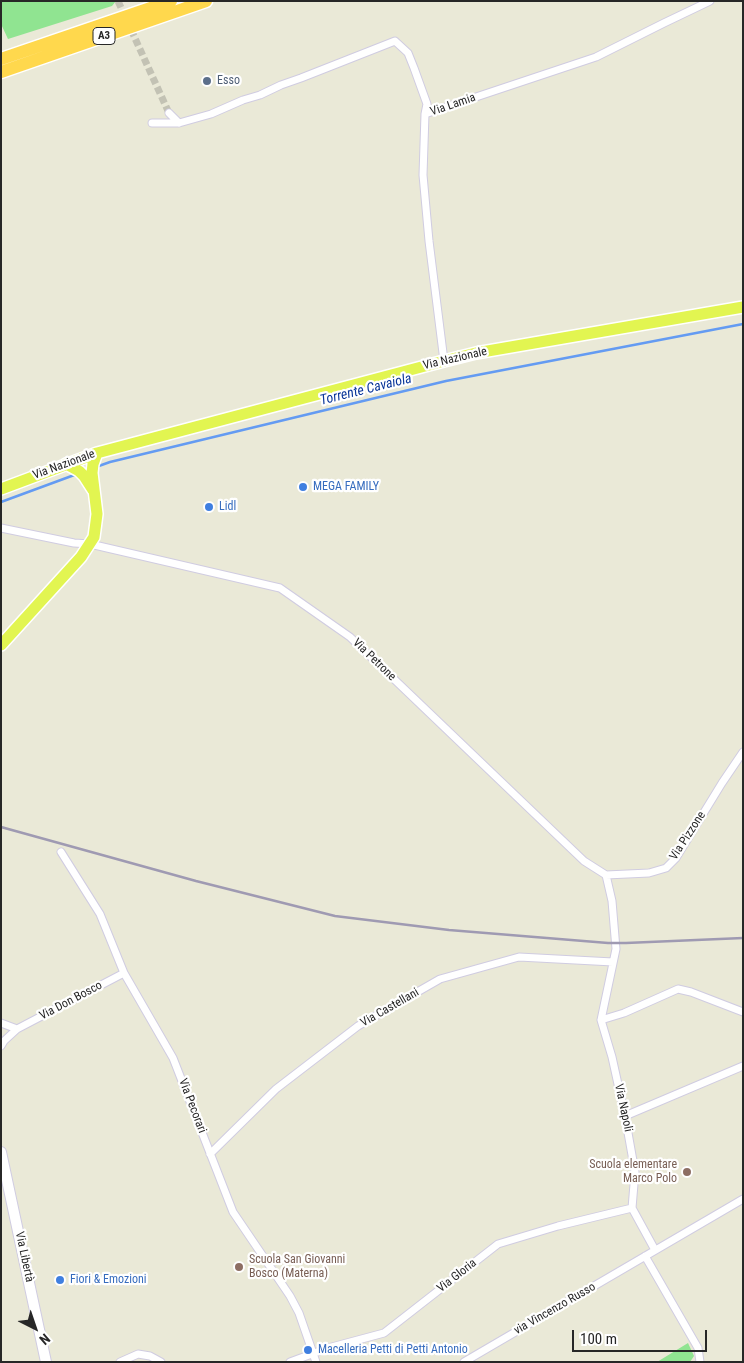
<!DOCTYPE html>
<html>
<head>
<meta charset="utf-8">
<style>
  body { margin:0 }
  #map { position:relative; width:744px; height:1363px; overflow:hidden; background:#eae9d7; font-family:"Roboto Condensed",sans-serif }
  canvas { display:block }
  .frame { position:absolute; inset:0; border:2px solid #272727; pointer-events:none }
  .north { position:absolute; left:10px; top:1303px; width:50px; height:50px; -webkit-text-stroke:4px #fff; paint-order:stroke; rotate:139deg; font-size:14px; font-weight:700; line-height:20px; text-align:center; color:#272727 }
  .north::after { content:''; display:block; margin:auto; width:18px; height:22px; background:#272727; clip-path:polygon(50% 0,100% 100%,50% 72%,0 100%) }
  .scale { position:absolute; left:572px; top:1330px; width:135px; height:22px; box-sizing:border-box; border:2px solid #272727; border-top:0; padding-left:6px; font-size:15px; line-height:18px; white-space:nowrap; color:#272727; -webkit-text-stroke:4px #fff; paint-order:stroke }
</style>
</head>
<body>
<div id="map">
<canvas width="744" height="1363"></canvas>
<div class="frame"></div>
<div class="north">N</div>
<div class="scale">100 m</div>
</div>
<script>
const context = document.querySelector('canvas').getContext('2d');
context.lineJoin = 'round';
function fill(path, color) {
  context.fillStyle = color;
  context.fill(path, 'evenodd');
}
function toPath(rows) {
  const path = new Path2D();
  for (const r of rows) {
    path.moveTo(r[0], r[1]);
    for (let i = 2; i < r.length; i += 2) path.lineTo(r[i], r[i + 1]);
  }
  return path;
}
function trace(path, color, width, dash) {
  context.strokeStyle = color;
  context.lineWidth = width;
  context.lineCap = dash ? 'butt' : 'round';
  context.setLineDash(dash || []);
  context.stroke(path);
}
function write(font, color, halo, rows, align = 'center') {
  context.font = font + ' "Roboto Condensed",sans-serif';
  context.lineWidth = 4.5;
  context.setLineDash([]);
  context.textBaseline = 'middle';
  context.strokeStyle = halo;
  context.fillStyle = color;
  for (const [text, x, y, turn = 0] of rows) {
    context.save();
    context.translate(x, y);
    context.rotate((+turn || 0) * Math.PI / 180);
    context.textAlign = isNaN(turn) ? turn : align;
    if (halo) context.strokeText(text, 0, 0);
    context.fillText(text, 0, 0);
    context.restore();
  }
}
const green = toPath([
  [1,1,116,1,112,6,8,39,1,24],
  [688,1343,694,1356,690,1362,657,1362]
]);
const stream = toPath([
  [96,467,110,462,446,381,743,324],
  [1,502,77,474]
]);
const minorTunnel = toPath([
  [118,1,169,113]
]);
const minor = toPath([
  [169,113,179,123],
  [152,123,179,123,211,114,243,100,260,95,281,85,301,78,395,41,408,53,414,68,427,104,425,114],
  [444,361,429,241,423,175,425,114,596,57,664,23,710,1],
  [1,528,74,543,90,544,280,588,350,637,584,861,606,875,612,901,616,949,601,1020,612,1057,625,1116,635,1172,632,1208,655,1250],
  [61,852,100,914,124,973,173,1058,233,1212,290,1296,299,1313,316,1362],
  [606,875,649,873,666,868,676,858,722,783,743,752],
  [601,1020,624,1013,678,989,691,992,743,1012],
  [1,1023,17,1029],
  [1,1046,4,1041,17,1029,124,973],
  [625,1116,743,1066],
  [210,1154,276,1089,358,1026,440,979,519,957,613,962],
  [645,1256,698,1348,700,1362],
  [120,1362,138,1354,150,1356,161,1362],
  [290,1362,328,1348,384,1333,498,1244,558,1226,632,1208],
  [464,1362,743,1199]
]);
const secondary = toPath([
  [1,1152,46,1362]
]);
const primary = toPath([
  [66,464,79,471,84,476,93,490],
  [1,489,97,453,444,361,476,353,743,307],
  [1,645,81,557,94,537,97,514,92,473,93,464,97,453]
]);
const motorway = toPath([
  [1,59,171,1],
  [1,72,206,1]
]);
const rail = toPath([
  [1,827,196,881,335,916,449,930,608,943,626,943,743,938]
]);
const markers = [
  [207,81,5,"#5c6f8a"],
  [303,487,5,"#3f7fe0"],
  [209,507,5,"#3f7fe0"],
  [687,1172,5,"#8d6e63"],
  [239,1267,5,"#8d6e63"],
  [60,1280,5,"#3f7fe0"],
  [308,1350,5,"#3f7fe0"]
];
const shields = [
  [104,36,22]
];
const shieldNames = [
  ["A3",104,36]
];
const serviceNames = [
  ["Esso",217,81]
];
const streetNames = [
  ["Via Lamia",453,105,-19],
  ["Via Nazionale",455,359,-13],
  ["Via Nazionale",64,465,-20],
  ["Via Petrone",374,660,44],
  ["Via Pizzone",688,836,-57],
  ["Via Don Bosco",71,1001,-28],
  ["Via Castellani",390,1008,-30],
  ["Via Pecorari",192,1106,69],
  ["Via Napoli",623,1108,78],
  ["Via Libertà",24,1257,78],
  ["Via Gloria",457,1276,-38],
  ["via Vincenzo Russo",555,1309,-30]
];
const shopNames = [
  ["MEGA FAMILY",313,487],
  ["Lidl",219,507],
  ["Fiori & Emozioni",70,1280],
  ["Macelleria Petti di Petti Antonio",318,1350]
];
const educationNames = [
  ["Scuola elementare",677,1165],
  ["Marco Polo",677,1179],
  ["Scuola San Giovanni",249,1260,"left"],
  ["Bosco (Materna)",249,1274,"left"]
];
const waterNames = [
  ["Torrente Cavaiola",366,390,-14]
];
fill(green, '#90e491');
trace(stream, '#649bf2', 2.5);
trace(minorTunnel, '#c3c2b4', 7, [7, 3.5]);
trace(minor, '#d0cce1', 9);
trace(secondary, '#d0cce1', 12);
trace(primary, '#fff', 14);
trace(motorway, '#fff', 15);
trace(minor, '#fff', 7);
trace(secondary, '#fff', 10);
trace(primary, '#e2f551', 11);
trace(motorway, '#ffd84d', 12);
trace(rail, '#9f9ab2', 2.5);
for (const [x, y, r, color] of markers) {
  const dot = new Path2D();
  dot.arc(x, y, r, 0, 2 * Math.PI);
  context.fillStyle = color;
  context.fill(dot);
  trace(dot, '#fff', 2);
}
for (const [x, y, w] of shields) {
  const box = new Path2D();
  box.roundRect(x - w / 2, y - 8.5, w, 17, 4);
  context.fillStyle = '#fff';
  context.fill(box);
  trace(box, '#272727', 1);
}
write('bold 11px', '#272727', null, shieldNames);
write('12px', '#4e5e75', '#fff', serviceNames, 'left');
write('12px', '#272727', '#fff', streetNames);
write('12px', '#366cbe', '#fff', shopNames, 'left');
write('12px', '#785e54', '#fff', educationNames, 'right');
write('italic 14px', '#093599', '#fff', waterNames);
</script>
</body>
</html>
